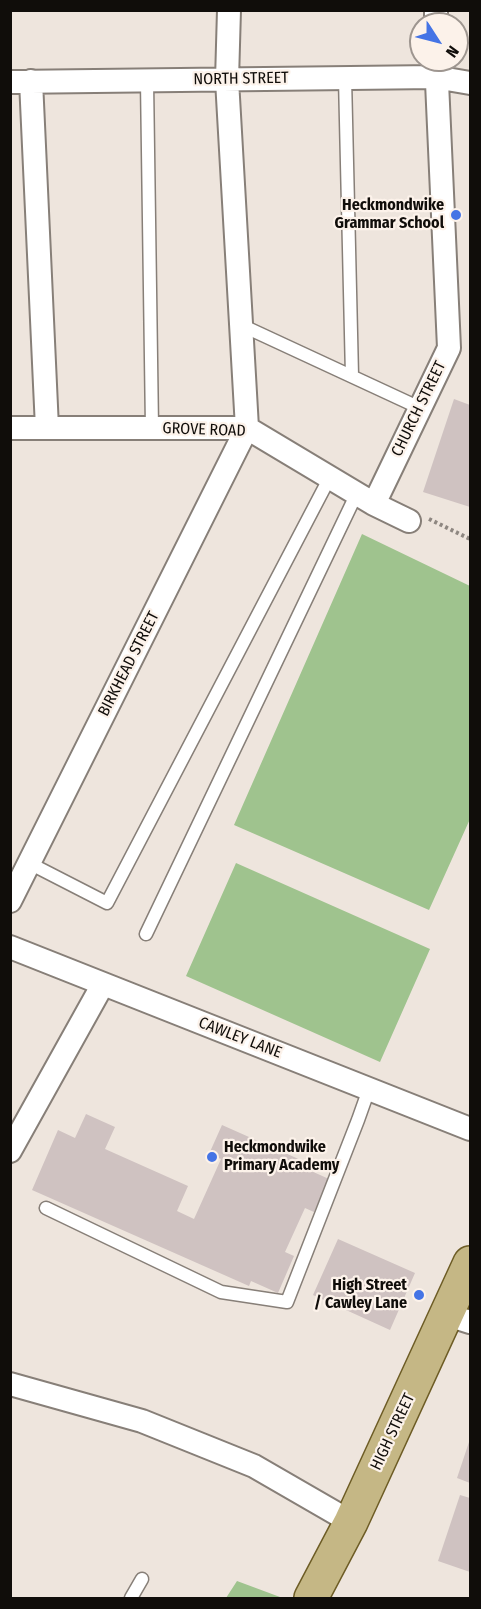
<!DOCTYPE html>
<html>
<head>
<meta charset="utf-8">
<style>
  body { margin:0 }
  #map { position:relative; width:481px; height:1609px; overflow:hidden; background:#eee5dd; font-family:"Fira Sans Condensed",sans-serif }
  canvas { display:block }
  .frame { position:absolute; inset:0; border:12px solid #100d0a; pointer-events:none }
  .north { position:absolute; left:409px; top:12px; width:60px; height:60px; box-sizing:border-box; background:#fcf2ea; border:2px solid #9e9690; border-radius:50%; rotate:126deg; font-size:16px; font-weight:700; line-height:24px; text-align:center; color:#100d0a }
  .north::after { content:''; display:block; margin:auto; width:21px; height:27px; background:#4574e5; clip-path:polygon(50% 0,100% 100%,50% 72%,0 100%) }
</style>
</head>
<body>
<div id="map">
<canvas width="481" height="1609"></canvas>
<div class="frame"></div>
<div class="north">N</div>
</div>
<script>
const context = document.querySelector('canvas').getContext('2d');
context.lineJoin = 'round';
function fill(path, color) {
  context.fillStyle = color;
  context.fill(path, 'evenodd');
}
function toPath(rows) {
  const path = new Path2D();
  for (const r of rows) {
    path.moveTo(r[0], r[1]);
    for (let i = 2; i < r.length; i += 2) path.lineTo(r[i], r[i + 1]);
  }
  return path;
}
function trace(path, color, width, dash) {
  context.strokeStyle = color;
  context.lineWidth = width;
  context.lineCap = dash ? 'butt' : 'round';
  context.setLineDash(dash || []);
  context.stroke(path);
}
function write(font, color, halo, rows, align = 'center') {
  context.font = font + ' "Fira Sans Condensed",sans-serif';
  context.lineWidth = 4.5;
  context.setLineDash([]);
  context.textBaseline = 'middle';
  context.strokeStyle = halo;
  context.fillStyle = color;
  for (const [text, x, y, turn = 0] of rows) {
    context.save();
    context.translate(x, y);
    context.rotate((+turn || 0) * Math.PI / 180);
    context.textAlign = isNaN(turn) ? turn : align;
    if (halo) context.strokeText(text, 0, 0);
    context.fillText(text, 0, 0);
    context.restore();
  }
}
const green = toPath([
  [362,534,470,586,470,819,429,910,234,825],
  [236,863,430,949,380,1062,186,976],
  [237,1581,280,1597,279,1598,226,1598]
]);
const building = toPath([
  [454,399,470,405,470,507,423,492],
  [86,1114,115,1127,105,1149,188,1186,177,1211,194,1219,221,1159,209,1154,222,1125,303,1161,300,1166,329,1179,314,1212,305,1208,285,1252,294,1256,278,1293,251,1281,249,1286,32,1190,58,1130,75,1138],
  [338,1239,415,1273,390,1330,313,1295],
  [470,1439,470,1483,457,1478],
  [460,1495,470,1498,470,1572,438,1561]
]);
const path = toPath([
  [429,519,470,539]
]);
const service = toPath([
  [345,78,352,376],
  [147,81,152,428],
  [241,325,420,408],
  [29,863,107,903,330,477],
  [146,934,357,493],
  [46,1208,221,1292,287,1302,358,1120,369,1089],
  [131,1598,142,1579]
]);
const minor = toPath([
  [436,24,436,10],
  [31,81,47,428],
  [10,82,435,77,470,83],
  [10,428,247,428,374,504,409,521],
  [374,504,449,348,436,60],
  [10,901,247,428,227,80,229,10],
  [10,947,470,1129],
  [10,1151,103,984],
  [448,1315,470,1322],
  [10,1384,142,1421,254,1466,351,1522]
]);
const primary = toPath([
  [311,1598,351,1522,470,1263]
]);
const markers = [
  [456,215,6,"#4574e5"],
  [212,1157,6,"#4574e5"],
  [419,1295,6,"#4574e5"]
];
const streetNames = [
  ["NORTH STREET",241,79,-1],
  ["CHURCH STREET",419,409,-64],
  ["GROVE ROAD",204,430,2],
  ["BIRKHEAD STREET",129,664,-63],
  ["CAWLEY LANE",240,1038,21],
  ["HIGH STREET",393,1432,-65]
];
const poiNames = [
  ["Heckmondwike",444,206],
  ["Grammar School",444,224],
  ["Heckmondwike",224,1148,"left"],
  ["Primary Academy",224,1166,"left"],
  ["High Street",407,1286],
  ["/ Cawley Lane",407,1304]
];
fill(green, '#9fc38e');
fill(building, '#cfc2c1');
trace(service, '#877f78', 15);
trace(minor, '#877f78', 26);
trace(primary, '#6d5c25', 36);
trace(path, '#8e8781', 4, [3, 3]);
trace(service, '#fff', 12);
trace(minor, '#fff', 22);
trace(primary, '#c5b785', 33);
for (const [x, y, r, color] of markers) {
  const dot = new Path2D();
  dot.arc(x, y, r, 0, 2 * Math.PI);
  context.fillStyle = color;
  context.fill(dot);
  trace(dot, '#fcf2ea', 2);
}
write('16px', '#100d0a', '#fcf2ea', streetNames);
write('bold 16px', '#100d0a', '#fcf2ea', poiNames, 'right');
</script>
</body>
</html>
